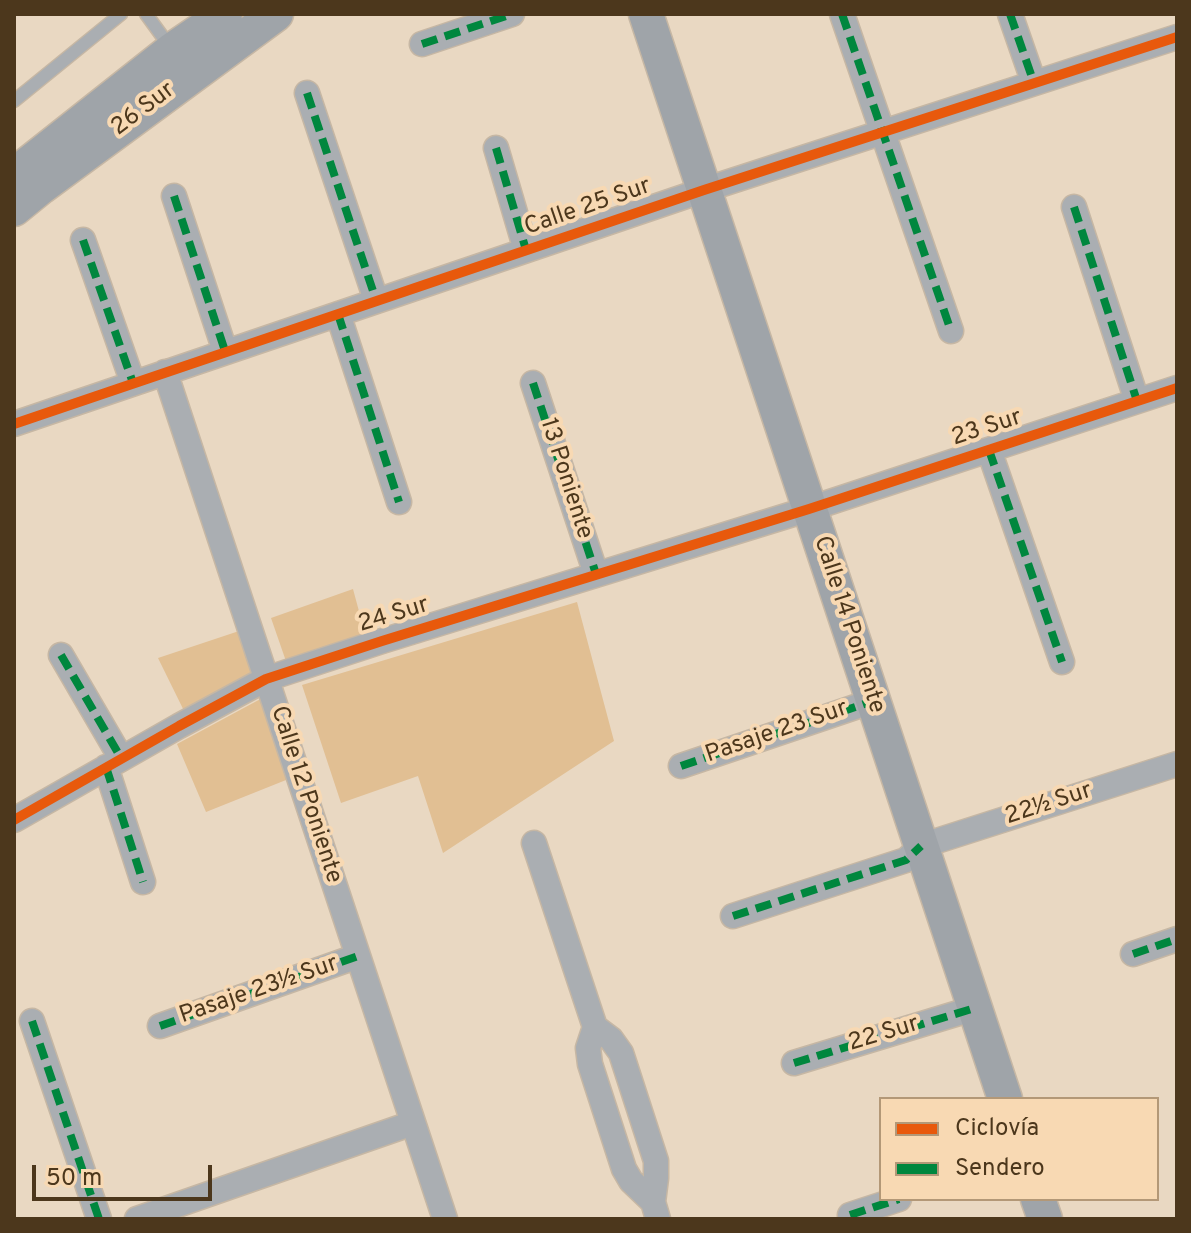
<!DOCTYPE html>
<html>
<head>
<meta charset="utf-8">
<style>
  body { margin:0 }
  #map { position:relative; width:1191px; height:1233px; overflow:hidden; background:#e9d8c2; font-family:Overpass,sans-serif }
  canvas { display:block }
  .frame { position:absolute; inset:0; border:16px solid #4c371c; pointer-events:none }
  .legend { position:absolute; left:879px; top:1097px; width:280px; height:104px; box-sizing:border-box; background:#f8d9b3; border:2px solid #b39877; margin:0; padding:10px 14px; list-style:none; font-size:24px; color:#4c371c }
  .legend li { display:flex; align-items:center; gap:16px; height:40px }
  .legend b { width:40px; border:2px solid #b39877 }
  .scale { position:absolute; left:32px; top:1165px; width:180px; height:36px; box-sizing:border-box; border:4px solid #4c371c; border-top:0; padding-left:10px; font-size:24px; line-height:28px; white-space:nowrap; color:#4c371c; -webkit-text-stroke:6px #f8d9b3; paint-order:stroke }
</style>
</head>
<body>
<div id="map">
<canvas width="1191" height="1233"></canvas>
<div class="frame"></div>
<ul class="legend">
<li><b style="height:10px;background:#e8590c"></b>Ciclovía</li>
<li><b style="height:10px;background:#00873e"></b>Sendero</li>
</ul>
<div class="scale">50 m</div>
</div>
<script>
const context = document.querySelector('canvas').getContext('2d');
context.lineJoin = 'round';
function fill(path, color) {
  context.fillStyle = color;
  context.fill(path, 'evenodd');
}
function toPath(rows) {
  const path = new Path2D();
  for (const r of rows) {
    path.moveTo(r[0], r[1]);
    for (let i = 2; i < r.length; i += 2) path.lineTo(r[i], r[i + 1]);
  }
  return path;
}
function trace(path, color, width, dash) {
  context.strokeStyle = color;
  context.lineWidth = width;
  context.lineCap = dash ? 'butt' : 'round';
  context.setLineDash(dash || []);
  context.stroke(path);
}
function write(font, color, halo, rows, align = 'center') {
  context.font = font + ' Overpass,sans-serif';
  context.lineWidth = 8;
  context.setLineDash([]);
  context.textBaseline = 'middle';
  context.strokeStyle = halo;
  context.fillStyle = color;
  for (const [text, x, y, turn = 0] of rows) {
    context.save();
    context.translate(x, y);
    context.rotate((+turn || 0) * Math.PI / 180);
    context.textAlign = isNaN(turn) ? turn : align;
    if (halo) context.strokeText(text, 0, 0);
    context.fillText(text, 0, 0);
    context.restore();
  }
}
const green = toPath([
  [353,589,367,641,288,667,271,618],
  [577,602,614,741,443,853,418,776,341,803,302,685],
  [260,624,277,674,189,721,158,658],
  [279,689,306,772,206,812,177,744]
]);
const lane = toPath([
  [146,14,170,47],
  [14,101,121,14]
]);
const street = toPath([
  [842,14,951,331],
  [1010,14,1034,83],
  [422,44,512,14],
  [307,93,376,300],
  [496,148,526,250],
  [174,196,225,351],
  [1074,207,1137,401],
  [83,240,133,383],
  [338,314,399,502],
  [165,372,445,1219],
  [533,383,596,574],
  [14,424,704,190,1177,37],
  [989,450,1062,662],
  [61,655,121,758],
  [681,766,873,701],
  [106,767,143,882],
  [14,820,179,726,266,679,382,641,809,509,1177,388],
  [534,843,595,1027,588,1048,590,1064,624,1169,631,1181,653,1202],
  [733,916,906,860,921,846,1177,764],
  [1133,954,1177,939],
  [32,1021,99,1219],
  [160,1026,358,956],
  [595,1027,611,1039,621,1053,656,1161,656,1178,653,1202,658,1219],
  [794,1063,975,1008],
  [850,1215,899,1199],
  [137,1219,413,1123]
]);
const secondary = toPath([
  [646,14,1005,1099],
  [14,175,172,50,225,14],
  [14,209,41,187,276,14],
  [1038,1199,1045,1219]
]);
const quiet = toPath([
  [842,14,951,331],
  [1010,14,1034,83],
  [422,44,512,14],
  [307,93,376,300],
  [496,148,526,250],
  [174,196,225,351],
  [1074,207,1137,401],
  [83,240,133,383],
  [338,314,399,502],
  [533,383,596,574],
  [989,450,1062,662],
  [61,655,121,758],
  [681,766,873,701],
  [106,767,143,882],
  [733,916,906,860,921,846],
  [1133,954,1177,939],
  [32,1021,99,1219],
  [160,1026,358,956],
  [794,1063,975,1008],
  [850,1215,899,1199]
]);
const cycleway = toPath([
  [14,424,704,190,1177,37],
  [14,820,179,726,266,679,382,641,809,509,1177,388]
]);
const streetNames = [
  ["26 Sur",144,110,-37],
  ["Calle 25 Sur",588,208,-19],
  ["23 Sur",987,429,-18],
  ["13 Poniente",565,479,72],
  ["24 Sur",394,616,-17],
  ["Calle 14 Poniente",848,625,72],
  ["Pasaje 23 Sur",777,733,-19],
  ["Calle 12 Poniente",305,795,72],
  ["22½ Sur",1049,805,-18],
  ["Pasaje 23½ Sur",259,991,-19],
  ["22 Sur",884,1035,-17]
];
fill(green, '#e1bf93');
trace(lane, '#c6b7a4', 15);
trace(street, '#c6b7a4', 27);
trace(secondary, '#c6b7a4', 37);
trace(lane, '#aaaeb2', 12);
trace(street, '#aaaeb2', 24);
trace(secondary, '#9fa4a9', 34);
trace(quiet, '#00873e', 8, [16, 8]);
trace(cycleway, '#e8590c', 10);
write('24px', '#4c371c', '#f8d9b3', streetNames);
</script>
</body>
</html>
